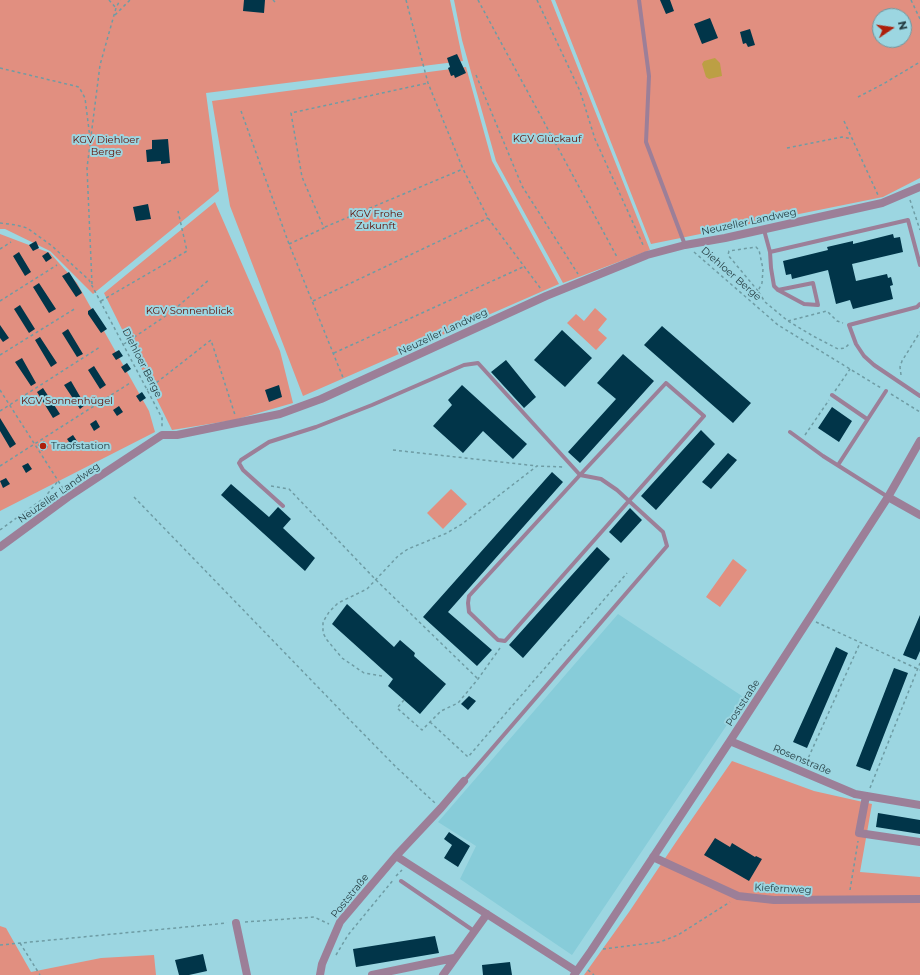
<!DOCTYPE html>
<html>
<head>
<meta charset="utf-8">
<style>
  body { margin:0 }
  #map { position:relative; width:920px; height:975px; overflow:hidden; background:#9cd6e1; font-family:Montserrat,sans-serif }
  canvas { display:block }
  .north { position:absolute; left:872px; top:8px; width:40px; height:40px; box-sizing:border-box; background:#9cd6e1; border:1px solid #6c98a1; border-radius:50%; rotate:77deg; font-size:11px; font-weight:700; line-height:16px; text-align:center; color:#243c41 }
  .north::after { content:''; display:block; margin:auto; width:14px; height:18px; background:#ad1f0b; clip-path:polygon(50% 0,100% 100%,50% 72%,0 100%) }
</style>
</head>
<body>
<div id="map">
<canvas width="920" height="975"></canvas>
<div class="north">N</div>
</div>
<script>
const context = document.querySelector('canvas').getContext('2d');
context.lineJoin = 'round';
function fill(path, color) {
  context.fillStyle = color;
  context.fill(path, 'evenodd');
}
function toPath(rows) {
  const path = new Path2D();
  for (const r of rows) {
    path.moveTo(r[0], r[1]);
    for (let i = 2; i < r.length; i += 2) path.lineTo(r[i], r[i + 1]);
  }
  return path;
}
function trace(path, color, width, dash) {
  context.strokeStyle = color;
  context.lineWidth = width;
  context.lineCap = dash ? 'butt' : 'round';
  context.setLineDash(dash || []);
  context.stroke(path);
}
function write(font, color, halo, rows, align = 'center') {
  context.font = font + ' Montserrat,sans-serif';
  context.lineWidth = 4;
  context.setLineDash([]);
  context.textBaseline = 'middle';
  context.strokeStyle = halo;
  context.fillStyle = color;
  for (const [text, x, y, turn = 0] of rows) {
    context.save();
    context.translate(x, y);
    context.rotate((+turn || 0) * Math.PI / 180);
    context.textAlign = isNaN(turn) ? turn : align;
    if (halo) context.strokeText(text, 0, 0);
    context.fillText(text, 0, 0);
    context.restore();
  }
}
const built = toPath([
  [618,614,745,698,572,955,460,879,476,846,438,822]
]);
const green = toPath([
  [0,0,450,0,463,61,206,93,219,191,93,294,50,251,5,229,0,229],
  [454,0,551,0,650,250,563,283,496,161,462,40],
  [555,0,920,0,920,178,883,197,651,244],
  [880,16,904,16,904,40,880,40],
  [466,67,492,161,559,284,303,396,230,206,212,101],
  [215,202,280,351,293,403,234,420,172,430,104,293],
  [0,234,50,253,77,283,149,411,155,432,0,511],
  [595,308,607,319,598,330,607,338,596,350,567,323,576,314,584,321],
  [451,489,467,504,443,529,427,513],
  [733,559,747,570,720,607,706,597],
  [732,761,814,791,872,804,860,872,920,877,920,975,584,975,629,912,676,842],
  [0,926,6,928,31,972,101,958,154,955,156,975,0,975]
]);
const water = toPath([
  [715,58,720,63,722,76,709,79,706,77,702,64,704,61]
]);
const building = toPath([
  [244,0,265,0,264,13,243,11],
  [660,0,670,0,674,11,666,14],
  [710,18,718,38,702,44,694,24],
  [750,29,755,45,748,47,746,43,743,44,740,32],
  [457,54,466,73,455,78,454,75,451,76,448,68,450,67,447,58],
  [168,139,170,163,161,164,161,161,147,162,146,150,152,149,152,140],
  [148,204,151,219,136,221,133,207],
  [893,234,894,238,900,237,903,252,852,264,856,281,887,274,888,278,891,277,893,285,890,286,893,299,853,309,850,300,836,304,828,270,792,279,791,274,786,275,783,261,828,250,827,247,853,241,853,244],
  [36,241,39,248,33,251,29,245],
  [19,252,31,272,25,276,13,256],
  [48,252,52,258,46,262,42,256],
  [69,272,81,291,82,293,76,297,62,276],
  [39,283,56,309,49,313,33,287],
  [20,305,35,329,29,333,14,309],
  [93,308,107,329,101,333,88,314,88,311],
  [0,325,9,338,3,342,0,338],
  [662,326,751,403,733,423,644,345],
  [68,329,83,354,77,357,62,333],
  [562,330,592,358,565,387,534,360],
  [40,337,57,363,51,367,35,340],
  [119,350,123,356,116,360,112,354],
  [623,354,654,381,580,463,568,452,616,399,597,383],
  [22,358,36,383,31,386,15,362],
  [506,360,536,397,524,408,491,372],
  [127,363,131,369,125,373,121,367],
  [94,366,106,385,100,389,88,370],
  [71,381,85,405,80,409,64,385],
  [279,385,282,397,269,402,265,390],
  [462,385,527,444,513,459,483,431,463,453,433,426,452,405,448,400],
  [43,388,60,414,53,418,37,392],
  [142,392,146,398,140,402,136,396],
  [119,406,123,412,117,416,113,410],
  [832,407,852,421,839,442,818,428],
  [0,418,16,444,10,448,0,431],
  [96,420,100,427,94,431,90,424],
  [701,430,715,444,656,510,641,496],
  [73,435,77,441,71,445,67,439],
  [44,441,48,447,42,451,38,445],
  [728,453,737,460,711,489,702,482],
  [28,463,32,469,26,473,22,466],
  [552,472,563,482,448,612,492,650,477,666,423,617],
  [6,478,10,484,3,488,0,481],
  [231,484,269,517,278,507,291,519,283,528,315,558,305,571,221,495],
  [630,508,642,520,621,543,609,532],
  [597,547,610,559,523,658,509,645],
  [347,604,394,647,400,640,415,653,414,656,446,684,420,714,388,686,393,679,332,624],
  [920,615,920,651,916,660,903,655],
  [836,647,848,653,807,748,793,742],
  [894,668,908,673,870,771,856,766],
  [469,696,476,701,468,710,461,704],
  [878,813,920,820,920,834,876,827],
  [449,832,470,846,458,867,444,858,452,845,444,839],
  [715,838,730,847,732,843,755,857,756,856,762,859,749,881,704,855],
  [435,936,439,953,356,967,353,949],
  [203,954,207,971,189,975,179,975,175,960],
  [510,962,512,975,483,975,482,965]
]);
const path = toPath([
  [109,0,116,8],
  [273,0,275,2],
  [406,0,428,83,463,169,488,218,541,289],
  [478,0,617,257],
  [537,0,580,91,595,139,644,247],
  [911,0,920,19],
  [115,15,130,0],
  [0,68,79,87,85,98,90,138],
  [476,75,522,186,578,274],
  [858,97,883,84,920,62],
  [241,111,289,244,344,380],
  [844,121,878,195],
  [787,148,842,137,853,139],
  [910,200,920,230],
  [0,223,16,225,27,228,52,246,89,280,162,418,162,427],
  [325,227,463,169],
  [289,244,324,228,302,177,291,113,428,83],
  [0,249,11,242],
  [694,252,778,325,881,388],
  [92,284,87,168,100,65,116,8,120,0],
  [758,291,728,255,729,251,756,247,759,250,763,269,762,283,758,291,765,302,788,321,813,336,838,349,845,348,849,344],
  [0,301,57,265],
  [101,301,187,251,178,211],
  [313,301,488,218],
  [788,321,827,311,837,321,843,323],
  [124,344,170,313,210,279],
  [334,353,523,267],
  [0,355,76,308],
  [901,375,900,367,902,361,920,332],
  [0,390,64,490],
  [147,390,211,340,235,415],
  [835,391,850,369],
  [891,394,920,412],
  [0,411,100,347],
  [805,435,829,400],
  [393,450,537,466],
  [0,466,130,383],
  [271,486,289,489,376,580,478,679],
  [134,497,344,714,396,767,435,803],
  [0,530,44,498,58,481],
  [816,622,920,670],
  [382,676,364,673,342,658,327,640,323,633,323,622,329,612,338,603,367,589,398,556,408,549,447,533,462,524,537,466,563,467],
  [404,700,397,708,422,730,441,711,458,703,478,679,500,648],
  [430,722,468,757,627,573],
  [806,763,860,643],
  [870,788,920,663],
  [396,876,402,870],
  [850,890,858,841],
  [245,922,314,917,329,924],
  [20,943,40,975],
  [0,945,227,923],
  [603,949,660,942,678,935,730,902],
  [336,955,348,935,394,879],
  [588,970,594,975]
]);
const service = toPath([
  [639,0,649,76,646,142,685,245],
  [764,230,770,252,908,220,920,265],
  [770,252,771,268,774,286,778,290,804,304,818,305,813,283,778,290],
  [920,304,917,307,849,325,856,344,864,356,874,365,920,396],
  [666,383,704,416,505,641,498,640,469,612,468,603,469,596,580,475,666,383],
  [832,395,867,419],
  [790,432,823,456,888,497],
  [838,465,886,391],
  [283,506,243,470,239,463,241,460,269,442,316,427,372,405,464,365,478,363,580,475,601,479,617,490,663,532,667,546,464,781],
  [401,881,474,931]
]);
const minor = toPath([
  [888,497,920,515],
  [0,547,68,497,162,435,177,435,280,414,321,399,546,296,647,255,685,245,725,238,882,203,920,187],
  [730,741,855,794,920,805],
  [866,796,859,833,920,842],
  [396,856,576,971],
  [653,857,738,896,774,900,920,899],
  [236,923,247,975],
  [320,975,322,964,340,922,396,856,441,808,464,781],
  [372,975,454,958],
  [443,975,487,914],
  [574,975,591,951,730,741,888,497,920,441]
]);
const markers = [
  [43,446,4,"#ad1f0b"]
];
const parkNames = [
  ["KGV Glückauf",547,139],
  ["KGV Diehloer",106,140],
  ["Berge",106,152],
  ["KGV Frohe",376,214],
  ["Zukunft",376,226],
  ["KGV Sonnenblick",189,311],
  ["KGV Sonnenhügel",67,401]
];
const streetNames = [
  ["Neuzeller Landweg",749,222,-12],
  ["Diehloer Berge",731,274,41],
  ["Neuzeller Landweg",443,332,-25],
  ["Diehloer Berge",142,363,63],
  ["Neuzeller Landweg",59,493,-35],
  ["Poststraße",743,703,-57],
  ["Rosenstraße",802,760,23],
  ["Kiefernweg",783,889,3],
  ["Poststraße",350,896,-51]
];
const poiNames = [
  ["Traofstation",51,446]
];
fill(built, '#87ccd9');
fill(green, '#e18f80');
fill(water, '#bc9f44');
fill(building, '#013549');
trace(path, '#6e9ca4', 1.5, [3, 3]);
trace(service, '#9c7f98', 4);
trace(minor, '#9c7f98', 8);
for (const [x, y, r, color] of markers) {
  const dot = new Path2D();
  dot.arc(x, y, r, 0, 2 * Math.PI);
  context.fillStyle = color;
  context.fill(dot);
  trace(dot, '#9cd6e1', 1.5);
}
write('10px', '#5e0c03', '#9cd6e1', parkNames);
write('10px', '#243c41', '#9cd6e1', streetNames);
write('10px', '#243c41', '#9cd6e1', poiNames, 'left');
</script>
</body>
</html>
